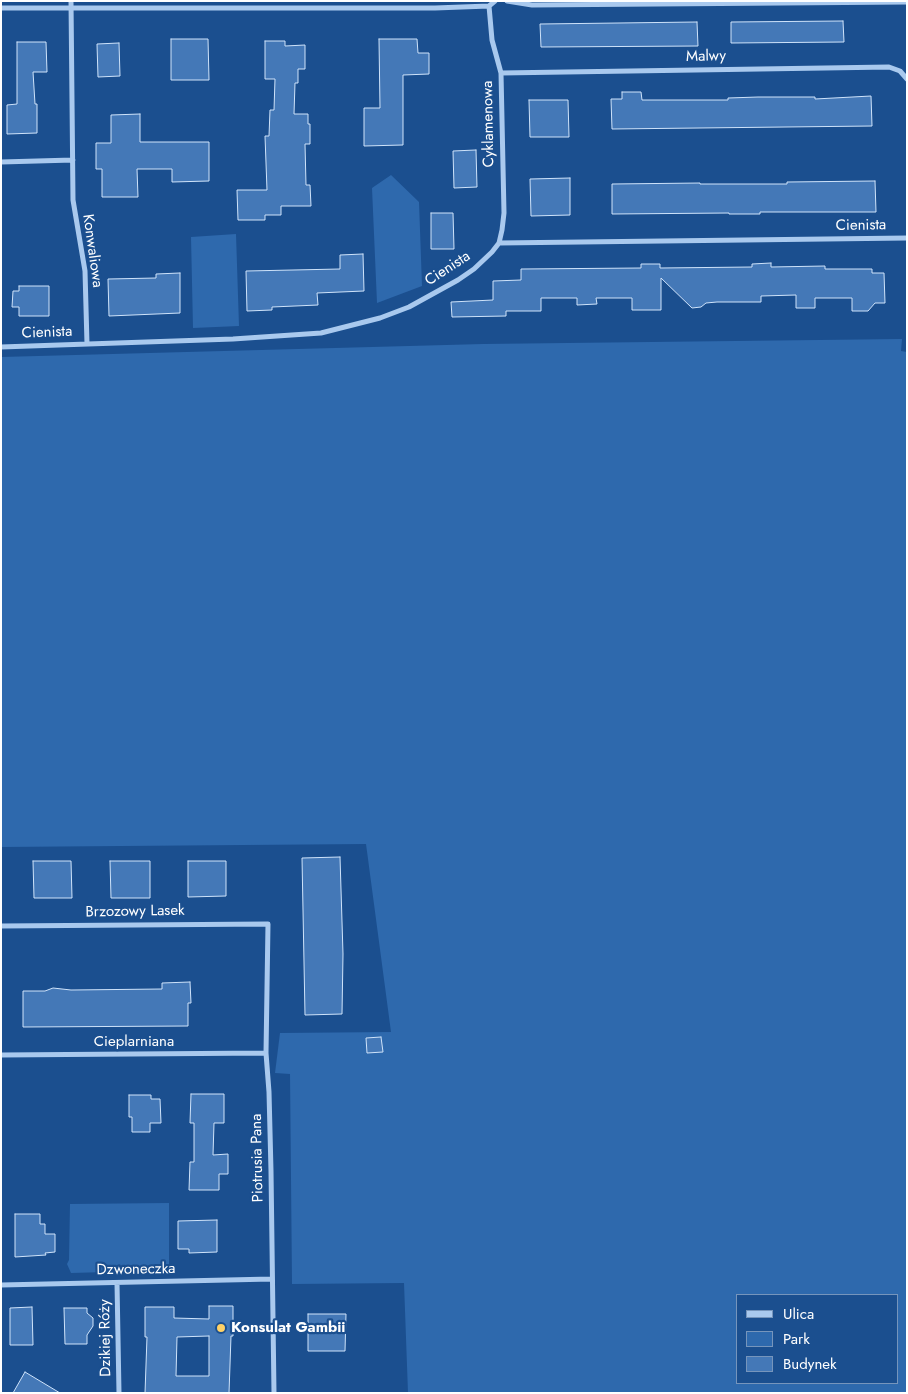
<!DOCTYPE html>
<html>
<head>
<meta charset="utf-8">
<style>
  body { margin:0 }
  #map { position:relative; width:908px; height:1394px; overflow:hidden; background:#1b4f8f; font-family:Jost,sans-serif }
  canvas { display:block }
  .frame { position:absolute; inset:0; border:2px solid #fff; pointer-events:none }
  .legend { position:absolute; left:736px; top:1294px; width:162px; height:90px; box-sizing:border-box; background:#1b4f8f; border:1px solid #7695bc; margin:0; padding:6px 9px; list-style:none; font-size:15px; color:#fff }
  .legend li { display:flex; align-items:center; gap:10px; height:25px }
  .legend b { width:25px; border:1px solid #7695bc }
</style>
</head>
<body>
<div id="map">
<canvas width="908" height="1394"></canvas>
<div class="frame"></div>
<ul class="legend">
<li><b style="height:6px;background:#a9c9ee"></b>Ulica</li>
<li><b style="height:14px;background:#2e69ad"></b>Park</li>
<li><b style="height:14px;background:#4478b7"></b>Budynek</li>
</ul>
</div>
<script>
const context = document.querySelector('canvas').getContext('2d');
context.lineJoin = 'round';
function fill(path, color) {
  context.fillStyle = color;
  context.fill(path, 'evenodd');
}
function toPath(rows) {
  const path = new Path2D();
  for (const r of rows) {
    path.moveTo(r[0], r[1]);
    for (let i = 2; i < r.length; i += 2) path.lineTo(r[i], r[i + 1]);
  }
  return path;
}
function trace(path, color, width, dash) {
  context.strokeStyle = color;
  context.lineWidth = width;
  context.lineCap = dash ? 'butt' : 'round';
  context.setLineDash(dash || []);
  context.stroke(path);
}
function write(font, color, halo, rows, align = 'center') {
  context.font = font + ' Jost,sans-serif';
  context.lineWidth = 4.5;
  context.setLineDash([]);
  context.textBaseline = 'middle';
  context.strokeStyle = halo;
  context.fillStyle = color;
  for (const [text, x, y, turn = 0] of rows) {
    context.save();
    context.translate(x, y);
    context.rotate((+turn || 0) * Math.PI / 180);
    context.textAlign = isNaN(turn) ? turn : align;
    if (halo) context.strokeText(text, 0, 0);
    context.fillText(text, 0, 0);
    context.restore();
  }
}
const green = toPath([
  [391,175,419,202,422,286,377,303,372,188],
  [236,234,239,326,193,328,191,237],
  [902,339,901,351,907,352,907,1393,408,1393,404,1283,292,1284,290,1074,275,1073,280,1033,391,1032,366,844,1,847,1,357,483,344],
  [737,1295,897,1295,897,1383,737,1383],
  [169,1203,169,1268,107,1269,107,1272,71,1273,67,1264,69,1260,70,1204]
]);
const building = toPath([
  [843,21,844,42,731,43,731,22,843,21],
  [697,22,698,46,541,47,540,24,697,22],
  [171,39,208,39,209,80,171,80,171,39],
  [379,39,417,39,418,53,429,53,429,74,403,75,403,145,364,146,364,108,380,108,379,39],
  [265,41,285,41,285,46,305,45,305,69,298,69,298,83,295,83,294,114,308,114,308,124,310,124,310,144,305,144,306,185,310,185,311,206,281,206,281,215,265,215,265,220,238,220,237,190,267,190,265,136,269,136,270,110,274,110,275,79,265,79,265,41],
  [17,42,46,42,47,72,33,72,35,104,37,104,37,133,7,134,7,105,17,104,17,42],
  [119,43,120,76,98,77,97,44,119,43],
  [622,92,641,92,642,100,728,100,728,98,758,97,815,97,815,99,871,96,872,126,612,129,611,99,622,99,622,92],
  [529,100,568,100,569,137,530,137,529,100],
  [140,114,140,142,209,142,209,181,172,182,172,169,137,169,138,197,102,197,102,169,96,169,96,143,111,143,111,115,140,114],
  [476,150,477,187,454,188,453,151,476,150],
  [570,178,570,215,531,216,530,179,570,178],
  [875,181,876,212,760,212,760,214,729,214,729,213,612,214,612,184,700,183,700,184,787,184,787,182,875,181],
  [431,213,453,213,454,249,431,249,431,213],
  [363,254,364,291,317,293,318,305,272,307,272,310,247,311,246,271,340,269,340,255,363,254],
  [771,263,771,267,825,266,825,269,872,269,872,273,884,273,885,303,875,303,868,311,852,311,852,298,815,298,815,308,796,308,796,295,761,296,761,302,717,302,706,303,701,307,692,308,661,278,661,310,632,310,632,298,596,298,597,304,577,305,577,298,541,298,541,311,506,311,506,316,452,317,451,302,493,300,493,281,521,280,521,269,641,268,641,264,660,264,660,268,752,267,752,264,771,263],
  [180,273,180,313,109,316,108,279,156,278,156,274,180,273],
  [19,286,49,286,49,316,19,316,19,307,12,307,13,291,19,291,19,286],
  [340,857,343,954,342,1014,305,1015,302,858,340,857],
  [33,861,71,861,72,898,34,898,33,861],
  [110,861,150,861,150,898,111,898,110,861],
  [188,861,226,861,226,896,188,897,188,861],
  [190,982,191,1003,188,1003,188,1026,23,1027,23,991,45,991,53,988,71,990,162,989,162,983,190,982],
  [381,1037,383,1052,367,1053,366,1038,381,1037],
  [191,1094,224,1094,224,1123,214,1123,213,1155,228,1154,228,1174,219,1174,219,1190,189,1190,190,1162,194,1162,194,1123,190,1123,191,1094],
  [129,1095,151,1095,151,1099,160,1099,161,1123,150,1123,150,1132,132,1132,132,1117,129,1117,129,1095],
  [15,1214,40,1214,40,1224,45,1224,45,1234,55,1234,55,1252,45,1253,46,1255,15,1257,15,1214],
  [217,1220,217,1252,189,1253,189,1249,178,1249,178,1221,217,1220],
  [209,1306,233,1306,233,1336,231,1336,229,1393,145,1393,147,1337,145,1337,145,1307,174,1307,174,1318,209,1319,209,1306],
  [209,1336,209,1376,176,1376,177,1337,209,1336],
  [32,1307,33,1345,10,1345,10,1308,32,1307],
  [64,1308,87,1308,87,1313,93,1318,93,1326,87,1335,87,1344,65,1344,64,1308],
  [308,1314,346,1314,345,1351,308,1351,308,1314],
  [25,1372,60,1393,13,1393,25,1372]
]);
const street = toPath([
  [71,1,73,200,85,271,87,344],
  [507,1,532,5,907,2],
  [1,8,435,8,489,6,495,1],
  [501,73,889,67,900,71,907,79],
  [1,162,73,160],
  [499,243,907,238],
  [1,347,233,339,321,333,380,318,409,307,458,280,474,269,492,252,499,243,502,230,504,213,501,73,492,40,489,6],
  [1,926,268,924,266,1053,269,1092,271,1171,274,1393],
  [1,1055,266,1053],
  [117,1283,119,1393],
  [1,1285,272,1279]
]);
const markers = [
  [221,1328,5,"#ffd166"]
];
const streetNames = [
  ["Malwy",706,57,-1],
  ["Cyklamenowa",489,124,-91],
  ["Cienista",861,226,-1],
  ["Konwaliowa",92,251,82],
  ["Cienista",448,269,-33],
  ["Cienista",47,333,-2],
  ["Brzozowy Lasek",135,912,-1],
  ["Cieplarniana",134,1042],
  ["Piotrusia Pana",258,1158,-91],
  ["Dzwoneczka",136,1270,-1],
  ["Dzikiej Róży",106,1338,-91]
];
const poiNames = [
  ["Konsulat Gambii",231,1328]
];
fill(green, '#2e69ad');
fill(building, '#4478b7');
trace(building, '#cfe3fa', 1);
trace(street, '#a9c9ee', 5);
for (const [x, y, r, color] of markers) {
  const dot = new Path2D();
  dot.arc(x, y, r, 0, 2 * Math.PI);
  context.fillStyle = color;
  context.fill(dot);
  trace(dot, '#1b4f8f', 2);
}
write('15px', '#fff', '#1b4f8f', streetNames);
write('bold 15px', '#fff', '#1b4f8f', poiNames, 'left');
</script>
</body>
</html>
